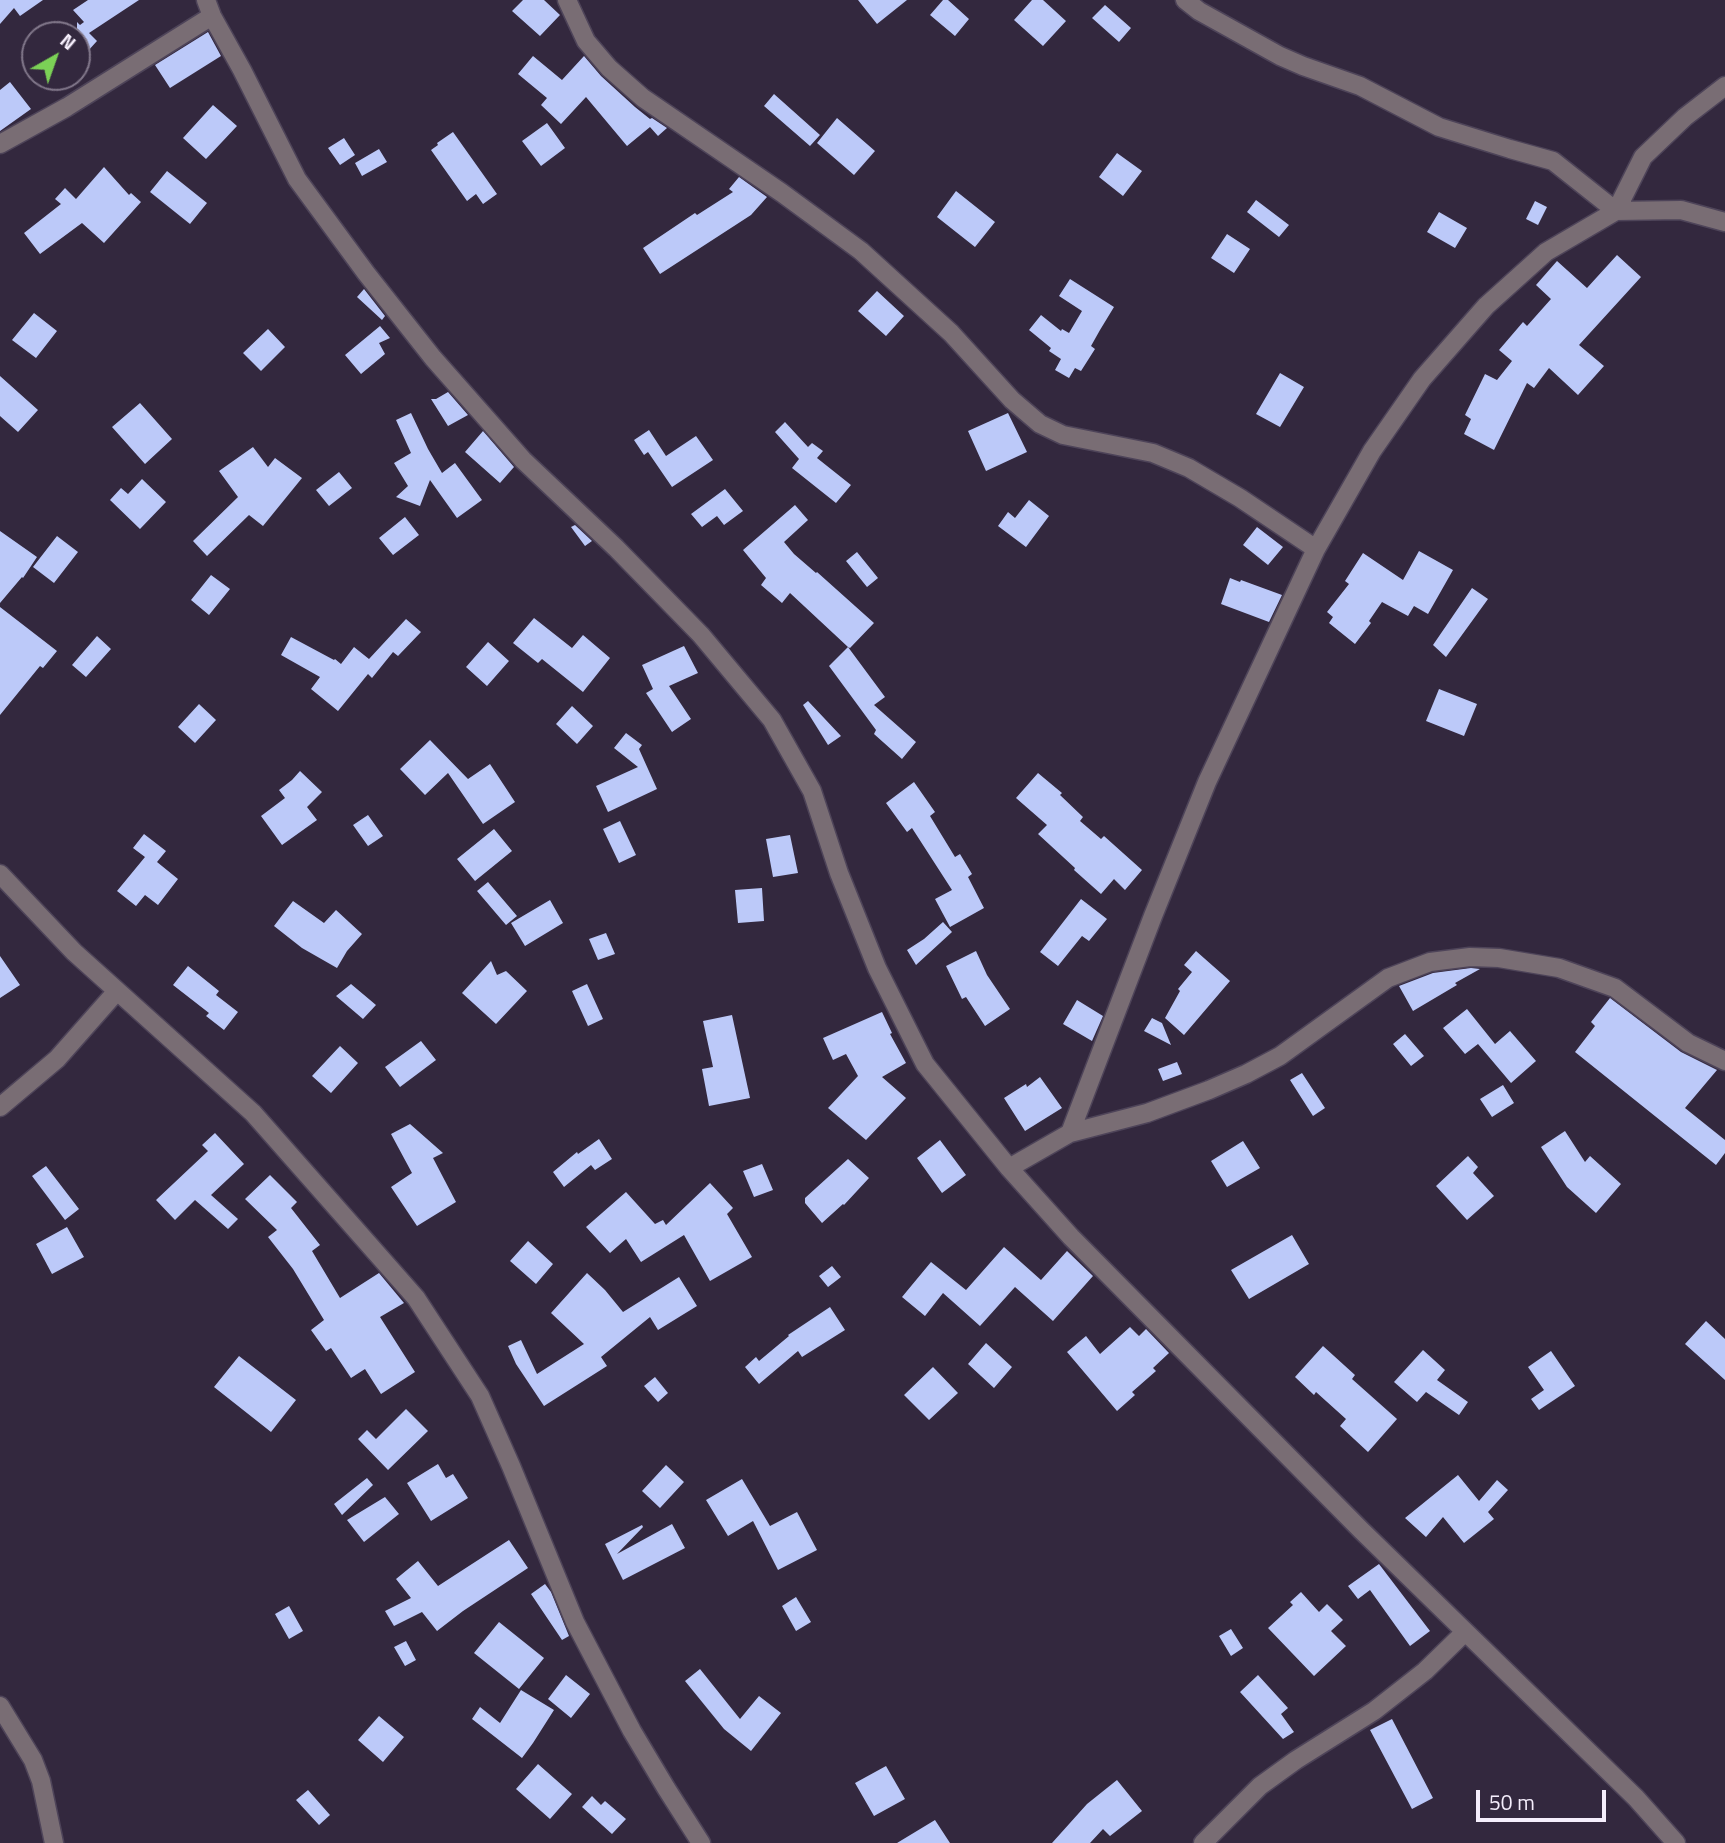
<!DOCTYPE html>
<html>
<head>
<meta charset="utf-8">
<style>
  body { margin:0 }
  #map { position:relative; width:1725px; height:1843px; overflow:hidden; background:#33283e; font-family:"Titillium Web",sans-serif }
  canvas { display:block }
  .north { position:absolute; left:21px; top:21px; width:70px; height:70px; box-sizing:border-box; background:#33283e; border:2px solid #81778a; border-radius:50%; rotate:40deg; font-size:19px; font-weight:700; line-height:28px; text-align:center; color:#f5eefc }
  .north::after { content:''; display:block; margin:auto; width:24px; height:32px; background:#7bd156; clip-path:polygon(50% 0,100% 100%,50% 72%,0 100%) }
  .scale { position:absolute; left:1476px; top:1790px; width:130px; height:32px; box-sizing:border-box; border:4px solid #f5eefc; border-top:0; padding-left:9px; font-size:21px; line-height:24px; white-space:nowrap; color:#f5eefc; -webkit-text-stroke:5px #33283e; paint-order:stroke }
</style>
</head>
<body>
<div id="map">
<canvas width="1725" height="1843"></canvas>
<div class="north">N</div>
<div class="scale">50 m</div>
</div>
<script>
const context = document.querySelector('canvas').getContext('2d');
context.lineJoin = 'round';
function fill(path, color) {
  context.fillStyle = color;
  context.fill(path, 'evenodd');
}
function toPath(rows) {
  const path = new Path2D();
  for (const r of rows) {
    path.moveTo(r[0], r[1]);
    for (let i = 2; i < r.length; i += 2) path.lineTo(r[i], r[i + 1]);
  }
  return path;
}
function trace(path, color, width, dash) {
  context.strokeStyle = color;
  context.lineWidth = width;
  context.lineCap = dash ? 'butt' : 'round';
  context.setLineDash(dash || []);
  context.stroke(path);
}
const building = toPath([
  [0,0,43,0,20,16,14,8,0,24],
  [88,0,139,0,89,33,97,41,77,63,77,35,71,35,77,29,77,22,80,25,84,22,73,10],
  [523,0,544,0,560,15,540,36,512,11],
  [858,0,907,0,877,24],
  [943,0,948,0,969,19,955,36,930,15],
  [1032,0,1043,0,1066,21,1043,46,1014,20],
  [1105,5,1131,28,1119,42,1092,18],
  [208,32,221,56,170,88,155,65],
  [533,56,562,80,584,56,601,76,635,107,650,119,652,118,667,128,658,136,650,127,627,146,586,97,561,124,541,105,547,98,518,74],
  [10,82,31,109,0,131,0,90],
  [774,94,820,135,810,146,764,106],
  [213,105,237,126,206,159,183,138],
  [837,118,875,151,854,175,817,143],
  [547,123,565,148,541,166,522,141],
  [453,132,497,194,483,204,476,194,467,201,431,150,438,145,437,143],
  [344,138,355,155,340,165,328,148],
  [379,149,387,162,362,176,355,163],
  [1117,153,1142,171,1123,196,1099,177],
  [104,167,129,195,131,193,141,202,104,243,82,223,40,254,24,233,61,204,55,199,65,188,76,199],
  [167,171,207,203,190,224,150,192],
  [739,177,767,197,751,215,660,274,643,248,695,213,697,215,733,192,729,189],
  [956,191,995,222,975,247,937,217],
  [1256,200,1289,225,1279,237,1247,212],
  [1535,201,1547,207,1538,225,1526,219],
  [1439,212,1467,228,1455,248,1427,232],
  [1227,234,1250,249,1234,273,1211,258],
  [1617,255,1641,277,1579,345,1604,366,1578,395,1549,368,1534,388,1527,383,1494,450,1464,434,1471,419,1465,415,1485,374,1497,380,1512,361,1499,350,1523,322,1527,326,1551,299,1536,285,1557,261,1587,288],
  [1070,279,1114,307,1100,330,1091,346,1095,349,1081,371,1075,368,1069,378,1055,370,1061,359,1049,351,1051,348,1029,330,1041,315,1061,331,1062,329,1069,333,1082,311,1059,296],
  [364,289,385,316,382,320,357,297],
  [877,291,904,316,886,336,858,311],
  [34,313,57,331,36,358,12,340],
  [380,326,390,338,379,343,385,354,361,374,345,355],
  [268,329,285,347,261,371,243,353],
  [1280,373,1304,387,1280,427,1256,414],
  [0,376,38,410,18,432,0,416],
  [448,392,468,415,448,426,431,399,436,399],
  [140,403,172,439,145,464,112,427],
  [411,413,428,449,442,473,455,463,482,500,457,518,430,480,420,506,396,497,408,486,394,463,411,453,396,420],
  [1008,413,1027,452,986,471,968,431],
  [785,422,808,447,812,443,823,451,817,458,851,485,836,503,792,468,799,459,775,432],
  [649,430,666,456,696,436,713,460,672,487,648,452,644,455,634,440],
  [483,431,514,467,500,483,465,452],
  [253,447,268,467,275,458,302,478,263,526,249,515,207,556,193,541,238,497,219,471],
  [339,472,352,488,329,506,316,490],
  [142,479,166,502,140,529,110,500,121,488,128,494],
  [725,489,743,511,724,525,717,516,702,527,691,514],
  [1029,500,1049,516,1026,547,998,526,1008,512,1015,518],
  [795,505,808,520,784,542,794,554,816,573,817,572,874,623,850,648,848,647,885,697,874,705,916,742,902,759,874,734,876,730,829,666,848,647,790,593,782,603,761,585,766,578,743,550],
  [405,517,419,535,393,555,379,538],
  [575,525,592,541,585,546,571,527],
  [1257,527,1283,547,1268,565,1243,545],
  [0,531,37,557,23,578,22,577,0,603],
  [57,536,78,552,54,583,33,567],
  [1419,551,1453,570,1428,614,1414,606,1408,616,1382,602,1369,621,1371,623,1355,644,1329,623,1333,617,1327,612,1349,584,1345,581,1363,553,1403,580],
  [857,552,878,578,867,587,846,561],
  [211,575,230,589,209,615,191,600],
  [1230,578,1240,582,1241,580,1282,595,1269,622,1221,604],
  [1472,588,1488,599,1446,657,1433,645],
  [0,607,57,651,43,668,40,666,0,715],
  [534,618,572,648,583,635,610,658,583,692,542,659,538,663,513,643],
  [406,619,421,632,398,656,393,652,372,678,368,674,338,711,311,689,320,677,281,655,291,637,334,660,335,659,341,664,354,647,369,659],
  [97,636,111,649,86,677,72,665],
  [488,642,509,661,487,686,466,667],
  [684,646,698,673,669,686,691,719,672,732,646,693,653,689,642,665],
  [1439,689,1477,704,1464,736,1426,721],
  [808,701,841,736,828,745,803,705],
  [199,704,216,720,195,743,178,727],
  [572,706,593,726,577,744,556,724],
  [626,733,642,745,639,749,657,789,608,812,596,786,638,767,614,748],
  [430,740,468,779,490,764,515,802,483,824,448,773,425,795,400,769],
  [300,771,322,792,307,807,317,820,282,845,261,816,285,798,279,790,292,780],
  [1038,773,1062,793,1060,795,1083,817,1080,821,1101,839,1104,836,1142,870,1125,890,1114,879,1101,894,1074,870,1075,868,1038,834,1047,825,1016,798],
  [914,782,935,812,930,816,955,857,960,854,972,874,968,877,984,908,950,927,935,899,952,890,912,828,907,832,886,803],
  [368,815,383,836,368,846,353,825],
  [620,821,636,855,619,863,603,829],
  [494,829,512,851,475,881,457,859],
  [144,834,166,851,157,862,178,879,158,905,145,895,136,906,117,891,145,857,133,848],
  [790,835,798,873,773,877,766,839],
  [488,882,517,916,506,925,477,891],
  [762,888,764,921,738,923,735,890],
  [1081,899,1107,919,1089,941,1082,936,1058,966,1040,952],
  [550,900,563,923,525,946,511,923],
  [293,901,324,923,336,910,362,934,347,951,337,968,302,948,274,926],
  [943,922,952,932,916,965,907,950,924,939],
  [606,933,615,954,598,960,589,939],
  [976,951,987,975,1010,1009,985,1026,966,997,962,999,946,966],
  [1196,951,1230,981,1184,1035,1165,1018,1180,991,1178,989,1192,972,1184,965],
  [0,956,20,985,0,998],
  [491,961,497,975,506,971,527,991,496,1024,462,993],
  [188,966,219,991,216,995,238,1012,224,1030,206,1016,209,1013,173,985],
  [1471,968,1480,969,1455,983,1457,985,1413,1011,1399,986,1433,973],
  [351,984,376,1005,363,1019,336,996],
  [587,984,603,1019,588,1026,572,991],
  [1610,998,1681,1052,1717,1070,1685,1108,1725,1140,1725,1153,1716,1165,1575,1052,1595,1026,1591,1022],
  [1077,1000,1103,1016,1092,1041,1063,1024],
  [1467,1009,1495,1044,1510,1031,1536,1061,1511,1083,1478,1044,1465,1054,1443,1028],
  [882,1012,892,1033,890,1034,906,1063,882,1077,906,1098,866,1140,828,1108,858,1076,846,1054,833,1060,823,1038],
  [732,1015,750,1098,709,1106,702,1069,713,1067,703,1021],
  [1152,1018,1162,1023,1171,1045,1144,1031],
  [1405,1034,1424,1056,1411,1066,1393,1044],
  [421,1041,436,1060,400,1087,385,1067],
  [340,1046,358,1063,331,1093,312,1076],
  [1177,1062,1182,1074,1163,1081,1158,1069],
  [1302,1073,1325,1108,1313,1116,1290,1080],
  [1040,1077,1062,1108,1025,1131,1004,1098,1026,1084,1027,1087],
  [1503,1085,1514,1103,1492,1117,1480,1099],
  [410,1124,443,1153,433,1158,456,1202,417,1226,391,1187,412,1173,391,1134],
  [1565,1131,1585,1162,1590,1156,1621,1184,1596,1213,1567,1187,1541,1147],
  [215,1133,244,1164,211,1195,238,1219,228,1229,195,1200,175,1220,156,1200,208,1151,202,1145],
  [599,1139,612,1159,595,1170,591,1165,564,1187,553,1172,577,1152,578,1154],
  [940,1140,966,1175,942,1193,917,1158],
  [1243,1141,1260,1168,1227,1187,1211,1161],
  [1468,1156,1478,1167,1473,1173,1494,1196,1467,1220,1436,1186],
  [848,1159,869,1178,844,1205,843,1204,822,1223,805,1203,805,1198],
  [762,1164,773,1190,754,1197,743,1171],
  [46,1166,79,1209,65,1220,32,1176],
  [270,1175,297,1202,291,1208,320,1245,312,1251,340,1298,379,1273,404,1303,380,1317,415,1372,381,1394,365,1369,351,1378,331,1348,326,1351,311,1330,324,1320,293,1269,268,1237,277,1230,245,1199],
  [710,1183,733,1208,727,1214,752,1257,710,1281,684,1235,641,1262,626,1239,610,1253,586,1227,626,1192,655,1224,663,1220,666,1225],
  [67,1227,84,1257,52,1274,36,1244],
  [1292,1235,1309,1264,1249,1299,1231,1270],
  [528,1241,553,1264,536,1284,510,1261],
  [1004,1247,1041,1280,1067,1251,1093,1276,1053,1321,1015,1287,980,1326,943,1293,925,1316,902,1297,931,1262,966,1290],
  [832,1266,841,1277,828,1287,819,1276],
  [587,1273,605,1290,623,1312,679,1277,697,1306,658,1330,650,1317,601,1357,607,1366,544,1406,516,1364,508,1346,521,1340,537,1374,584,1344,551,1313],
  [830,1307,845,1330,802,1357,798,1351,759,1384,745,1367,756,1357,759,1361,789,1336,788,1335],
  [1706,1321,1725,1339,1725,1380,1685,1344],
  [1130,1327,1139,1336,1146,1329,1169,1353,1153,1368,1156,1371,1132,1392,1135,1395,1117,1411,1067,1352,1086,1336,1100,1354],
  [986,1343,1012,1367,994,1388,968,1364],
  [1323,1346,1355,1375,1352,1379,1397,1419,1368,1452,1340,1426,1346,1419,1316,1392,1314,1395,1295,1377],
  [1423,1350,1445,1370,1437,1380,1468,1402,1459,1415,1426,1392,1417,1402,1394,1382],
  [1551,1351,1575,1386,1539,1410,1531,1399,1544,1390,1528,1367],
  [239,1356,296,1400,271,1432,214,1387],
  [933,1367,958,1393,929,1420,904,1395],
  [655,1377,668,1393,658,1402,644,1386],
  [406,1409,428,1431,388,1470,358,1439,367,1430,376,1439],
  [438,1464,446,1478,453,1474,468,1498,431,1521,407,1483],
  [666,1465,684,1482,660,1508,642,1491],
  [1458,1475,1479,1501,1497,1480,1508,1490,1488,1512,1494,1519,1464,1543,1443,1517,1426,1537,1405,1518],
  [367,1478,373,1485,342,1515,334,1504],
  [742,1479,770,1526,797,1512,817,1550,778,1570,753,1521,728,1536,706,1500],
  [385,1497,399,1514,364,1542,347,1520],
  [672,1524,685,1548,623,1580,605,1544,642,1525,643,1527,617,1554],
  [509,1540,528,1568,463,1611,437,1631,422,1612,394,1626,385,1611,411,1598,396,1579,418,1561,438,1586],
  [1379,1564,1430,1631,1410,1646,1370,1590,1358,1599,1348,1586],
  [545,1584,551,1592,569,1636,562,1640,531,1594],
  [1301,1592,1319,1612,1327,1604,1343,1620,1331,1631,1346,1646,1314,1676,1268,1628,1293,1605,1290,1602],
  [796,1597,811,1622,796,1631,782,1606],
  [289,1606,303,1631,289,1639,275,1614],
  [499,1622,544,1658,519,1689,474,1653],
  [1231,1629,1243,1648,1231,1656,1219,1636],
  [406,1641,416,1660,405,1666,394,1647],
  [700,1669,740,1719,759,1696,781,1713,751,1751,724,1729,685,1681],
  [566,1675,590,1694,571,1718,548,1699],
  [1258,1675,1288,1708,1281,1714,1294,1732,1283,1739,1240,1692],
  [521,1690,554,1710,533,1743,522,1758,472,1719,480,1707,500,1723],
  [379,1716,404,1737,383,1762,358,1740],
  [1392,1719,1433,1798,1412,1809,1370,1730],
  [538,1764,572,1794,550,1819,516,1789],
  [886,1766,905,1799,874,1816,855,1783],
  [1117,1780,1142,1811,1110,1836,1103,1829,1090,1843,1052,1843,1087,1804],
  [308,1790,330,1815,319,1825,296,1800],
  [592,1796,601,1805,605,1801,626,1819,612,1834,582,1807],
  [935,1820,950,1843,897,1843]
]);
const minor = toPath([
  [206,0,212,16,242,70,297,179,366,273,433,358,523,460,616,548,701,635,772,720,812,791,839,873,877,968,925,1064,1009,1168,1071,1237,1361,1530,1636,1798,1676,1843],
  [567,0,586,41,609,68,643,98,782,193,861,251,951,333,1012,400,1040,424,1063,435,1153,453,1189,468,1240,498,1316,549],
  [1185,0,1199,11,1280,56,1303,66,1360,86,1439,127,1510,149,1553,161,1616,211,1681,210,1725,222],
  [0,144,67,107,212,16],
  [0,874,74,952,253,1113,416,1298,480,1396,511,1466,575,1622,632,1731,666,1788,701,1843],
  [0,1107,57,1059,117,991],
  [1070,1133,1153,916,1207,782,1316,549,1372,451,1422,379,1486,306,1546,252,1616,211,1643,157,1685,117,1725,86],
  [1009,1168,1070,1133,1147,1113,1209,1090,1246,1074,1280,1056,1388,978,1430,962,1470,957,1499,958,1559,968,1615,988,1688,1043,1725,1061],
  [0,1706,33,1760,41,1781,54,1843],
  [1203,1843,1260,1786,1296,1760,1374,1711,1425,1671,1465,1632]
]);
fill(building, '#bcc9f9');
trace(minor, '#4e4459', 21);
trace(minor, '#796d74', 18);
</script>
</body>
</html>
